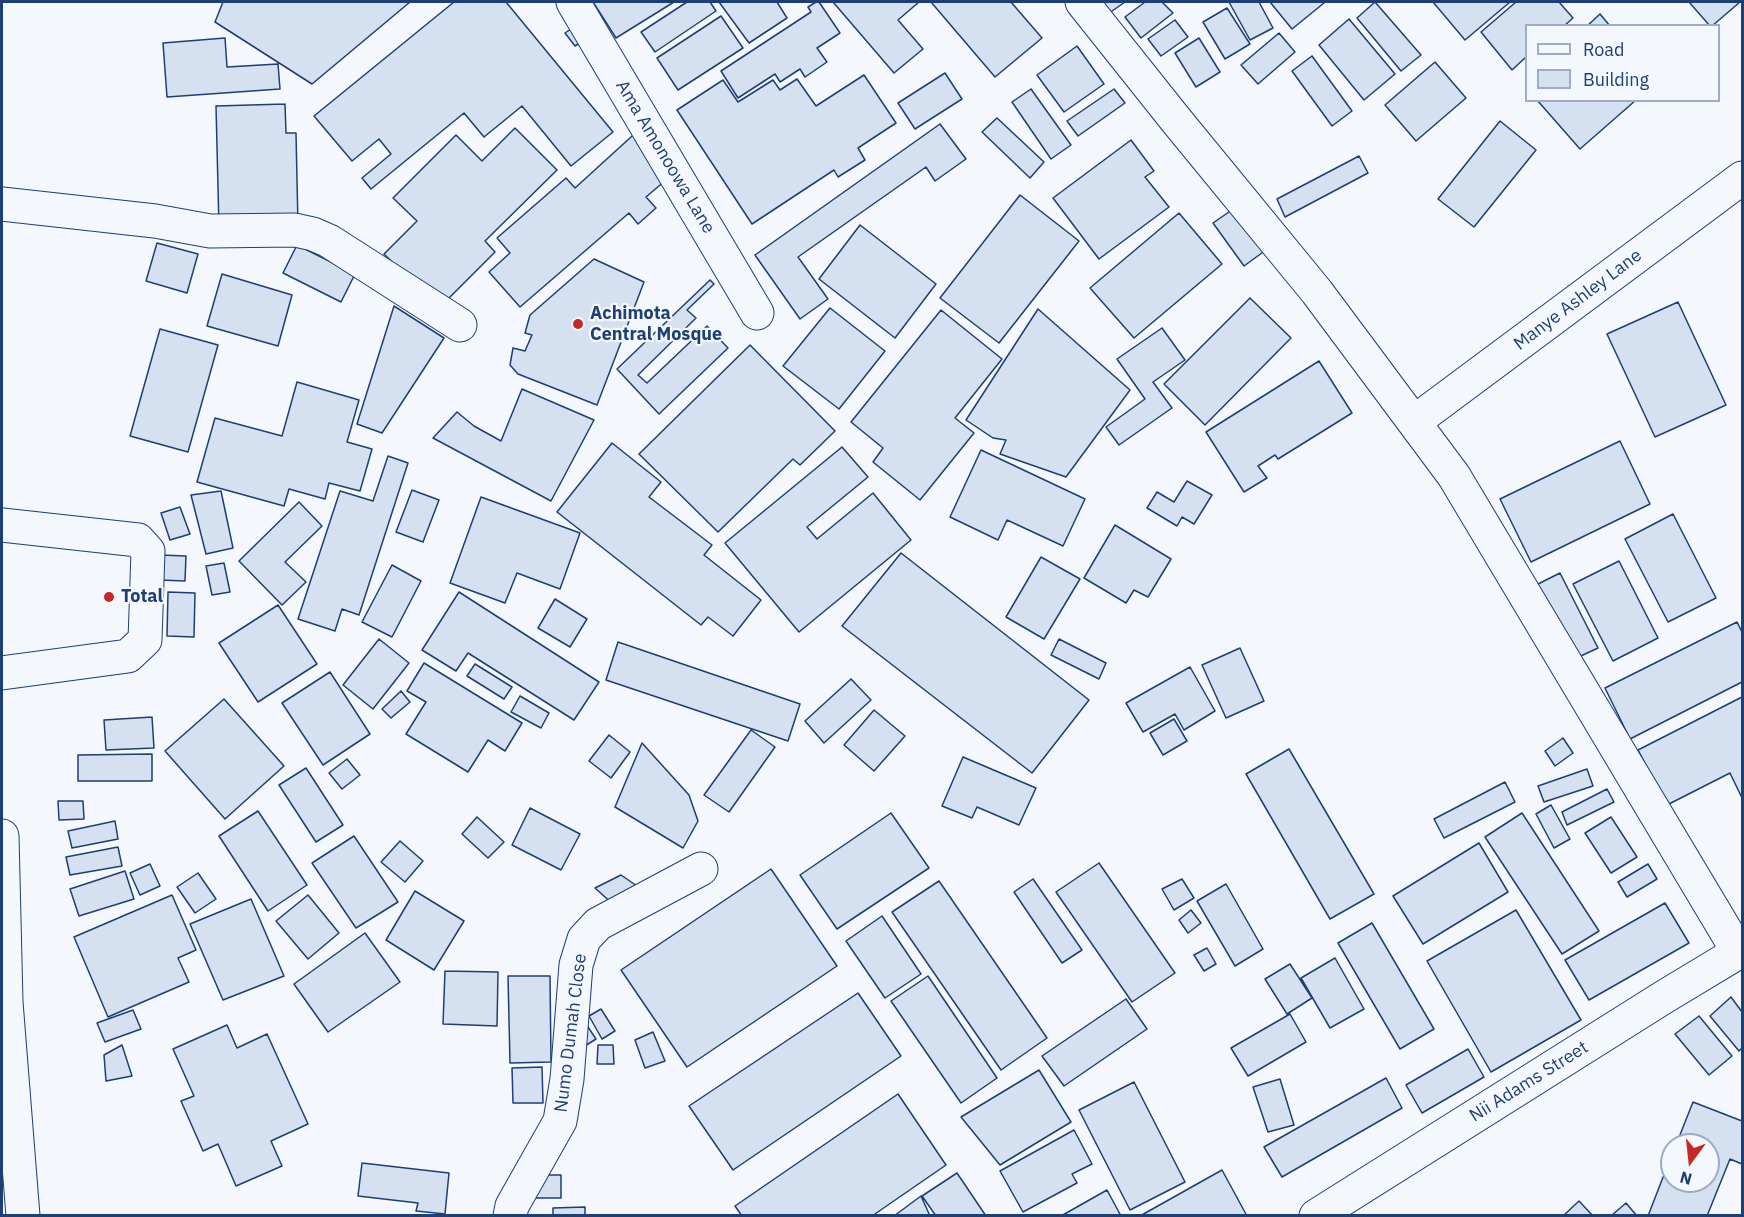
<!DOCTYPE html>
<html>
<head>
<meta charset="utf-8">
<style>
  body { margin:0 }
  #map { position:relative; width:1744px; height:1217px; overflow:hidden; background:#f4f7fb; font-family:"IBM Plex Sans",sans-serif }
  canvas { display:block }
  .frame { position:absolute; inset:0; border:3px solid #1d3f73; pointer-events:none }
  .legend { position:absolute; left:1525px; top:24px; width:195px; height:78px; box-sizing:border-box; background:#f4f7fb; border:2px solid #9eadc5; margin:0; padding:8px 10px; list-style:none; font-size:18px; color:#1d3f73 }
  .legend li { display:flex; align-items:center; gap:12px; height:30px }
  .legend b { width:30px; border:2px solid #9eadc5 }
  .north { position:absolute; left:1660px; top:1133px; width:60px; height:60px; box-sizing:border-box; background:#f4f7fb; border:2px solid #9eadc5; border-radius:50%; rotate:195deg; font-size:16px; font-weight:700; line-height:24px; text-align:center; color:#1d3f73 }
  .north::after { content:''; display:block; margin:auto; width:21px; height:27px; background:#c62828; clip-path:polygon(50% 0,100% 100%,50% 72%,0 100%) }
</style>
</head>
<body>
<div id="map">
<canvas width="1744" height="1217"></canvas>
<div class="frame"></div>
<ul class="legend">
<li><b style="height:8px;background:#f4f7fb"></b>Road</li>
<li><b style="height:16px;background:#d5e0f0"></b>Building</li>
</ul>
<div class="north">N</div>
</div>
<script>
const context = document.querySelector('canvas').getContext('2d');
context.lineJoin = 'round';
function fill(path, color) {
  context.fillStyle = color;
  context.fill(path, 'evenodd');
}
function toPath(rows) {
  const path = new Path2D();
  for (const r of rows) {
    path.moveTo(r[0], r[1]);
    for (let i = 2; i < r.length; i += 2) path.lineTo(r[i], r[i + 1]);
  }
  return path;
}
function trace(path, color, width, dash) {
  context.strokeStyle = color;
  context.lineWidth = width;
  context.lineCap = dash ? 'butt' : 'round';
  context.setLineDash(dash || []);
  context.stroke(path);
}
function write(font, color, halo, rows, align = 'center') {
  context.font = font + ' "IBM Plex Sans",sans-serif';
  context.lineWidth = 4.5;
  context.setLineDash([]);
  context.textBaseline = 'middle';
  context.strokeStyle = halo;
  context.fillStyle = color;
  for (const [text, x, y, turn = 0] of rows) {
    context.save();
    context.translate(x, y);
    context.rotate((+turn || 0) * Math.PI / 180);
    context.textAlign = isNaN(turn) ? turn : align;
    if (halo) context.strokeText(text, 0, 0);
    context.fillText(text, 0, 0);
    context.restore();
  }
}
const building = toPath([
  [223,2,410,2,312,84,215,22,223,2],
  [454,2,506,2,613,132,571,166,522,106,484,137,464,113,371,189,362,178,391,154,379,139,352,161,314,116,454,2],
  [593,2,674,2,616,38,593,2],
  [687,2,710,2,716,11,655,52,641,32,687,2],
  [719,2,777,2,787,18,749,43,719,2],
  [816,2,819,2,840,33,817,48,827,62,805,77,800,69,780,82,775,74,738,98,721,71,811,12,808,7,816,2],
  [833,2,919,2,898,20,923,49,894,73,833,2],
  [931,2,1011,2,1042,38,995,77,931,2],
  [1095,2,1125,2,1105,16,1095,2],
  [1145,2,1162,2,1173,13,1141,38,1125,17,1145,2],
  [1229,2,1259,2,1273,28,1250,40,1229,2],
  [1270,2,1323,2,1324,3,1292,29,1270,2],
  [1375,2,1421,55,1401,71,1357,18,1375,2],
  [1433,2,1510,2,1465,40,1433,2],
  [1516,2,1559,2,1573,18,1564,26,1526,26,1526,57,1512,70,1481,32,1516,2],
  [1689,2,1740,2,1712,26,1710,26,1689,2],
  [1227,8,1250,44,1225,59,1203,22,1227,8],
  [1600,14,1610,26,1587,26,1600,14],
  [721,16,743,48,678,90,657,58,721,16],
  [1349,19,1395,74,1364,100,1319,45,1349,19],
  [1175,20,1188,37,1161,56,1148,39,1175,20],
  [577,25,586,39,575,46,565,33,577,25],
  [1279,33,1295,52,1258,84,1241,65,1279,33],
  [225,38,227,67,278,64,280,89,167,97,163,43,225,38],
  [1199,38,1220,72,1196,87,1175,53,1199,38],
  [1077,46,1104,84,1064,112,1037,75,1077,46],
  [1312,56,1352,111,1332,126,1292,71,1312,56],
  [1435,62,1466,98,1416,141,1385,105,1435,62],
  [945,73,962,99,915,129,898,103,945,73],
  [864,75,896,123,858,148,865,160,838,177,834,170,752,224,677,110,723,80,738,102,773,80,780,90,797,79,816,106,864,75],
  [1031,89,1071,145,1051,159,1012,102,1031,89],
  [1114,89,1125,103,1078,136,1067,121,1114,89],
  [1537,100,1636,100,1580,149,1537,100],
  [285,104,286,133,296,133,298,226,219,228,216,106,285,104],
  [997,118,1044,162,1030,178,982,132,997,118],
  [1500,121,1536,150,1474,227,1438,199,1500,121],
  [940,124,966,159,935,181,926,167,798,257,828,299,800,319,755,255,940,124],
  [642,127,666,180,646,197,656,208,638,224,629,213,520,307,489,272,510,253,497,238,566,178,575,188,642,127],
  [515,128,557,170,485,241,495,252,439,308,384,254,417,221,393,198,456,135,482,161,515,128],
  [1131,140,1154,171,1145,177,1169,207,1099,259,1053,198,1131,140],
  [1359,156,1368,173,1285,217,1277,199,1359,156],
  [1020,195,1079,241,999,343,940,298,1020,195],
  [1239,205,1270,247,1244,266,1213,223,1239,205],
  [1179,213,1222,264,1134,338,1090,288,1179,213],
  [860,225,936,284,895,338,819,279,860,225],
  [157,243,198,254,187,293,146,281,157,243],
  [297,245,355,274,341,302,283,273,297,245],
  [594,259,644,282,597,405,518,374,510,365,513,348,525,351,532,335,525,333,530,315,594,259],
  [222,274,292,295,278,346,207,326,222,274],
  [710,280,714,284,687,310,696,318,638,375,647,383,707,326,728,348,659,414,617,369,710,280],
  [1250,298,1291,338,1205,425,1164,384,1250,298],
  [1678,302,1726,405,1655,437,1607,334,1678,302],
  [394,306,444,338,382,433,357,424,394,306],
  [830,308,885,351,839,409,783,366,830,308],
  [1038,309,1130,390,1066,477,1000,454,1006,440,993,438,966,420,1038,309],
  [941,310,1002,359,955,418,974,433,920,500,873,462,883,448,851,422,941,310],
  [1162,328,1185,360,1153,382,1172,408,1119,445,1106,427,1145,399,1117,359,1162,328],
  [160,329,218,345,188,452,130,436,160,329],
  [750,345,835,431,800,465,793,459,718,532,639,454,750,345],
  [1319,361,1352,413,1278,459,1275,455,1258,466,1267,478,1244,492,1206,432,1319,361],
  [297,382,359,400,347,442,372,449,360,491,329,483,325,499,289,489,284,506,197,482,215,418,282,436,297,382],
  [522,389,594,420,551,501,433,438,457,412,474,426,501,441,522,389],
  [1620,441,1650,504,1531,562,1500,499,1620,441],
  [612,443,661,482,649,497,712,545,704,555,761,600,733,636,708,617,701,625,557,512,612,443],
  [842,447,868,477,807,527,817,539,873,493,911,540,799,632,725,543,842,447],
  [981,450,1085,499,1063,546,1007,520,998,540,950,517,981,450],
  [388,456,408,463,359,615,342,609,335,631,298,619,340,491,373,501,388,456],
  [1187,481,1212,495,1194,524,1182,517,1177,526,1147,508,1157,492,1174,502,1187,481],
  [412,490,439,500,423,542,396,532,412,490],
  [221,491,233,548,206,554,191,495,221,491],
  [481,497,580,533,560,589,517,573,505,603,450,583,481,497],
  [299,502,322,526,285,562,306,582,282,605,239,561,299,502],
  [180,507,190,534,170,540,161,513,180,507],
  [1673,514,1716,598,1668,622,1625,539,1673,514],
  [1115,525,1171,559,1148,597,1134,590,1126,603,1084,578,1115,525],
  [901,553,1089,700,1032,773,842,626,901,553],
  [160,555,186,556,185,581,160,580,160,555],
  [1041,557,1080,579,1044,639,1006,617,1041,557],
  [1619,561,1658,638,1613,661,1573,584,1619,561],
  [224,563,230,592,212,595,206,566,224,563],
  [392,565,421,581,392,637,362,622,392,565],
  [1560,573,1598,648,1568,662,1530,588,1560,573],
  [168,592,195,593,194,637,167,636,168,592],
  [459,592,599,682,574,720,468,653,456,671,422,650,459,592],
  [555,599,587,619,570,647,538,628,555,599],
  [278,605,317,664,258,702,219,643,278,605],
  [1737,622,1742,632,1742,682,1630,739,1605,688,1737,622],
  [379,639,409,663,373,709,343,685,379,639],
  [1059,639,1106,663,1099,679,1051,655,1059,639],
  [618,642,800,704,788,741,606,680,618,642],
  [1240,648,1264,701,1226,718,1202,665,1240,648],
  [424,663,522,723,505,751,488,740,468,772,406,734,426,702,407,691,424,663],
  [475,664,512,687,504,699,467,676,475,664],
  [1190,667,1215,711,1184,730,1175,714,1143,732,1126,703,1190,667],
  [330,672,370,734,323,765,282,703,330,672],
  [851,679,871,700,824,743,805,721,851,679],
  [401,691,410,702,391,718,382,709,401,691],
  [520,696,549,713,541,728,511,712,520,696],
  [1742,697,1742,798,1730,773,1667,805,1638,750,1742,697],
  [224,699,284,766,225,819,165,751,224,699],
  [874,710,905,736,874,771,844,745,874,710],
  [152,717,154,748,106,750,104,720,152,717],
  [1174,719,1187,741,1163,755,1150,733,1174,719],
  [751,730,775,747,729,812,704,795,751,730],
  [609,735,630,752,611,778,589,761,609,735],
  [1563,738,1573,753,1555,766,1545,751,1563,738],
  [642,743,689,795,698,821,683,848,615,807,642,743],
  [1289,749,1374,894,1330,919,1246,774,1289,749],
  [152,754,152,781,78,781,78,755,152,754],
  [963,757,1036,788,1019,825,977,807,972,818,942,806,963,757],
  [347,759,360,775,342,789,329,773,347,759],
  [306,768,343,825,316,842,279,785,306,768],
  [1587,769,1593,786,1544,802,1538,786,1587,769],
  [1505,782,1515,802,1444,838,1434,819,1505,782],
  [1607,789,1614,802,1567,825,1562,812,1607,789],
  [58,801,83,801,84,819,59,820,58,801],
  [1551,805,1570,839,1554,848,1536,814,1551,805],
  [530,808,580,834,561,870,512,845,530,808],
  [258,811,307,885,268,911,219,836,258,811],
  [891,813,929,868,837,929,800,875,891,813],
  [1522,813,1599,931,1562,954,1485,837,1522,813],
  [477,817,504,842,488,858,462,834,477,817],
  [1611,817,1637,857,1611,873,1585,833,1611,817],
  [115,821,118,839,72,848,68,831,115,821],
  [354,836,398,902,356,928,312,863,354,836],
  [400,841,423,861,405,882,381,862,400,841],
  [1479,843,1508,892,1423,944,1393,896,1479,843],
  [118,847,122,866,70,875,66,857,118,847],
  [1099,863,1175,973,1132,1002,1056,892,1099,863],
  [150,864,160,886,140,895,130,873,150,864],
  [1648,864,1657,879,1627,897,1618,882,1648,864],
  [771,869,837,966,687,1067,621,970,771,869],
  [125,871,134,899,79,916,70,889,125,871],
  [198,873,216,899,195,913,177,887,198,873],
  [621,875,637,886,615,906,595,888,621,875],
  [1033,879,1082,950,1062,963,1014,892,1033,879],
  [1182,879,1194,898,1174,910,1162,889,1182,879],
  [939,881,1047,1038,1001,1070,892,912,939,881],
  [1226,884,1263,949,1235,966,1197,901,1226,884],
  [415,891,464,921,434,970,386,940,415,891],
  [172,895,196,950,178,958,189,982,108,1017,74,937,172,895],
  [308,895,339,933,308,959,276,921,308,895],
  [251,899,284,976,223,1000,190,924,251,899],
  [1665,903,1689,943,1589,1000,1565,960,1665,903],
  [1191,910,1201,923,1188,933,1179,920,1191,910],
  [1516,910,1581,1020,1491,1072,1427,961,1516,910],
  [882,916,921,974,885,998,846,941,882,916],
  [1372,923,1434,1029,1400,1049,1338,943,1372,923],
  [365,933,400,982,328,1032,294,984,365,933],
  [1207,948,1216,964,1204,971,1194,955,1207,948],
  [1335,958,1364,1009,1330,1028,1301,978,1335,958],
  [1290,964,1312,998,1287,1014,1265,979,1290,964],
  [445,971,498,972,497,1026,443,1024,445,971],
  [508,976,550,976,551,1062,510,1063,508,976],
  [928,976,997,1078,961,1103,891,1001,928,976],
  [858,993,901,1056,733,1170,689,1106,858,993],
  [1731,997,1742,1012,1742,1048,1739,1051,1710,1016,1731,997],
  [1126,999,1147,1029,1064,1086,1042,1056,1126,999],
  [601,1009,615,1031,602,1039,589,1016,601,1009],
  [133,1010,141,1029,105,1042,97,1023,133,1010],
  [1290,1014,1306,1042,1248,1076,1231,1048,1290,1014],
  [1699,1016,1732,1056,1709,1075,1675,1034,1699,1016],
  [582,1018,596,1039,585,1046,582,1018],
  [227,1025,237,1048,267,1034,308,1124,271,1141,282,1166,236,1186,218,1144,203,1151,181,1101,194,1096,173,1049,227,1025],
  [653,1032,665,1061,645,1068,635,1040,653,1032],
  [122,1045,132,1076,106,1081,104,1055,122,1045],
  [598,1045,613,1045,614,1064,597,1064,598,1045],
  [1468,1049,1484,1077,1422,1113,1406,1085,1468,1049],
  [542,1067,543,1103,513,1103,512,1068,542,1067],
  [1039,1070,1071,1122,1000,1165,961,1117,1039,1070],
  [1386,1078,1402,1108,1282,1177,1264,1147,1386,1078],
  [1280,1079,1294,1125,1268,1132,1253,1087,1280,1079],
  [1134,1082,1185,1182,1130,1210,1079,1110,1134,1082],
  [898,1094,946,1165,872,1216,742,1216,735,1206,898,1094],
  [1693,1102,1742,1121,1742,1164,1730,1159,1707,1216,1648,1216,1672,1154,1672,1181,1708,1181,1708,1145,1676,1145,1693,1102],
  [1074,1130,1092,1164,1072,1174,1077,1183,1023,1212,1000,1171,1074,1130],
  [362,1163,449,1173,445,1214,416,1211,418,1203,358,1196,362,1163],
  [1222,1170,1247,1216,1140,1216,1222,1170],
  [957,1173,986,1216,936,1216,922,1196,957,1173],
  [530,1175,561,1175,561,1198,531,1198,530,1175],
  [1107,1190,1121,1216,1061,1216,1107,1190],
  [921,1196,930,1216,894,1216,921,1196],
  [1579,1201,1593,1216,1563,1216,1579,1201],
  [1626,1203,1637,1216,1611,1216,1626,1203],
  [585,1207,585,1216,553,1216,553,1208,585,1207]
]);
const minor = toPath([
  [573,2,757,313],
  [1082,2,1176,120,1317,292,1454,476,1739,953],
  [2,204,155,221,210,231,295,230,313,234,329,241,460,325],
  [1414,422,1742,178],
  [2,525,138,540,148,551,145,640,128,656,2,673],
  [510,1216,512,1206,560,1121,567,1079,576,965,584,939,598,924,701,869],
  [1316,1216,1664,997,1742,950]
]);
const highway = toPath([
  [2,836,6,1002,23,1216]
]);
const markers = [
  [578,324,6,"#c62828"],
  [109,597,6,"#c62828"]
];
const streetNames = [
  ["Ama Amonoowa Lane",665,157,59],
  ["Manye Ashley Lane",1578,300,-37],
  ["Numo Dumah Close",571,1033,-83],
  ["Nii Adams Street",1529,1082,-32]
];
const poiNames = [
  ["Achimota",590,314],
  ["Central Mosque",590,335],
  ["Total",121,597]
];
fill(building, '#d5e0f0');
trace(building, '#1d3f73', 1.5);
trace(minor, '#1d3f73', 35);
trace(highway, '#1d3f73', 35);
trace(minor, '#f4f7fb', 33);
trace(highway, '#f4f7fb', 33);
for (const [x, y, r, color] of markers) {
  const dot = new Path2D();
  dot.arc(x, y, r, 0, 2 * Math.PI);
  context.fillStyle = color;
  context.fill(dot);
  trace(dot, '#f4f7fb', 2);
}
write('18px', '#1d3f73', '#f4f7fb', streetNames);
write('bold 18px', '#1d3f73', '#f4f7fb', poiNames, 'left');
</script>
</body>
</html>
